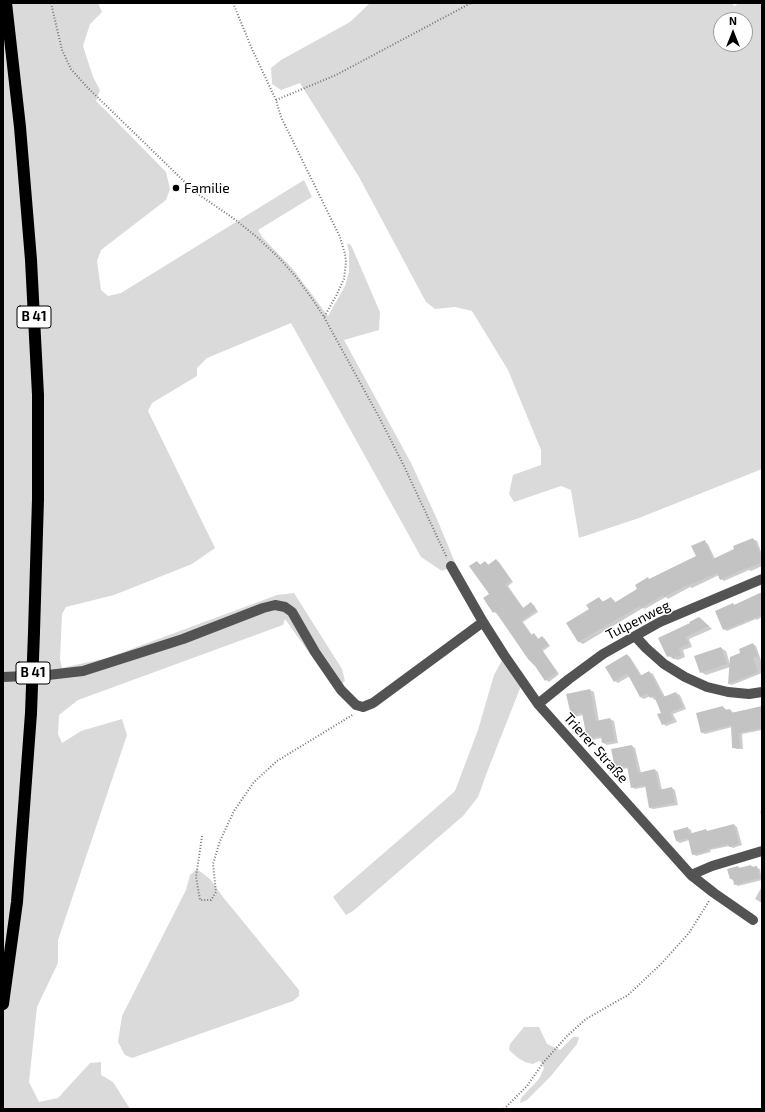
<!DOCTYPE html>
<html>
<head>
<meta charset="utf-8">
<style>
  body { margin:0 }
  #map { position:relative; width:765px; height:1112px; overflow:hidden; background:#fff; font-family:"Exo 2",sans-serif }
  canvas { display:block }
  .frame { position:absolute; inset:0; border:4px solid #000; pointer-events:none }
  .north { position:absolute; left:713px; top:12px; width:40px; height:40px; box-sizing:border-box; background:#fff; border:1px solid #999; border-radius:50%; rotate:0deg; font-size:11px; font-weight:700; line-height:16px; text-align:center; color:#000 }
  .north::after { content:''; display:block; margin:auto; width:14px; height:18px; background:#000; clip-path:polygon(50% 0,100% 100%,50% 72%,0 100%) }
</style>
</head>
<body>
<div id="map">
<canvas width="765" height="1112"></canvas>
<div class="frame"></div>
<div class="north">N</div>
</div>
<script>
const context = document.querySelector('canvas').getContext('2d');
context.lineJoin = 'round';
function fill(path, color) {
  context.fillStyle = color;
  context.fill(path, 'evenodd');
}
function toPath(rows) {
  const path = new Path2D();
  for (const r of rows) {
    path.moveTo(r[0], r[1]);
    for (let i = 2; i < r.length; i += 2) path.lineTo(r[i], r[i + 1]);
  }
  return path;
}
function trace(path, color, width, dash) {
  context.strokeStyle = color;
  context.lineWidth = width;
  context.lineCap = dash ? 'butt' : 'round';
  context.setLineDash(dash || []);
  context.stroke(path);
}
function write(font, color, halo, rows, align = 'center') {
  context.font = font + ' "Exo 2",sans-serif';
  context.lineWidth = 3;
  context.setLineDash([]);
  context.textBaseline = 'middle';
  context.strokeStyle = halo;
  context.fillStyle = color;
  for (const [text, x, y, turn = 0] of rows) {
    context.save();
    context.translate(x, y);
    context.rotate((+turn || 0) * Math.PI / 180);
    context.textAlign = isNaN(turn) ? turn : align;
    if (halo) context.strokeText(text, 0, 0);
    context.fillText(text, 0, 0);
    context.restore();
  }
}
const green = toPath([
  [3,3,98,3,102,12,90,24,83,46,93,77,100,90,96,101,115,120,166,172,170,189,166,200,101,250,97,261,101,290,108,296,121,293,304,180,312,197,258,230,263,238,292,268,328,316,345,286,349,272,349,252,347,243,351,245,380,312,379,330,344,340,411,463,437,519,456,565,442,571,421,557,291,323,207,358,197,368,197,376,152,403,148,411,215,548,192,564,114,595,66,607,62,614,60,660,62,668,107,658,277,595,294,593,342,669,345,681,335,689,285,619,283,625,78,700,59,715,58,734,62,743,81,731,122,719,127,735,58,940,58,963,37,1007,29,1082,39,1102,58,1098,90,1063,101,1062,101,1075,113,1082,130,1109,3,1109],
  [370,3,732,3,734,6,740,3,762,3,762,469,639,518,579,538,571,490,561,486,514,502,509,494,513,475,541,465,541,450,508,370,472,311,455,307,435,309,426,302,359,177,300,83,281,90,272,84,271,68,281,60,350,22],
  [721,20,745,20,745,44,721,44],
  [502,660,521,686,489,767,478,797,463,816,353,911,346,915,333,897,437,807,455,791,478,730,494,675],
  [197,869,210,879,223,897,299,990,299,996,293,1001,132,1058,125,1055,118,1042,122,1016,186,890,190,875],
  [524,1027,539,1027,547,1044,560,1050,573,1037,579,1037,577,1044,550,1077,527,1100,520,1103,521,1098,539,1079,544,1068,541,1062,539,1061,533,1064,525,1062,518,1058,509,1050,510,1044]
]);
const shadow = toPath([
  [753,539,757,541,762,554,762,566,751,571,749,570,724,581,721,579,719,575,692,588,690,587,668,599,666,597,645,609,643,608,583,644,579,642,568,623,590,609,599,598,604,602,611,598,614,600,616,603,651,580,697,557,705,542,708,544,715,559,736,550],
  [496,560,499,562,513,582,508,586,524,609,531,604,534,605,538,612,523,622,532,635,534,634,536,636,539,640,542,637,545,639,550,646,543,651,559,674,549,682,546,680,498,613,497,614,494,612,484,599,491,594,477,562,481,565,485,562,489,565],
  [762,593,762,617,757,620,756,619,727,631,724,629,733,604,735,605],
  [703,621,712,629,689,639,692,647,683,650,685,657,678,660,667,656,659,638],
  [753,644,756,646,762,663,762,673,732,685,729,684,730,667,706,675,701,672,721,648,726,651,730,664],
  [627,655,630,657,642,676,649,672,653,674,665,697,676,693,680,695,686,709,673,714,677,722,666,726,663,724,662,713,656,699,655,700,650,696,644,699,640,697,630,676,618,683,615,681],
  [590,690,594,692,599,721,610,719,614,721,618,743,607,745,603,743,602,738,592,740,588,738,583,715,575,717,572,715],
  [723,707,726,709,726,711,730,710,733,712,734,714,762,707,762,730,742,734,743,749,736,749,733,747,732,727,705,734,701,732],
  [632,746,635,748,641,773,655,770,658,772,662,790,672,788,675,790,678,805,653,809,650,808,646,787,635,789,632,787,628,768,619,770,616,768,612,750],
  [760,811,762,811,762,819],
  [734,825,737,827,742,845,733,848,729,846,710,850,711,852,696,856,693,854,689,840,680,843,676,841,688,828,691,830,692,834,706,830,708,832],
  [751,866,760,869,762,880,738,886,735,884,734,881,731,879,738,867,741,868],
  [761,888,762,888,762,903,755,899]
]);
const building = toPath([
  [753,538,762,558,762,562,746,569,746,568,720,580,717,573,687,586,687,585,664,597,663,595,641,608,640,606,578,642,566,623,589,609,586,605,599,597,602,602,611,597,614,603,637,589,635,585,648,577,649,579,696,556,691,546,705,540,713,559,734,549,733,546],
  [496,559,511,580,505,585,523,608,531,602,536,610,521,621,531,635,534,633,538,639,542,636,548,644,541,649,557,672,545,681,535,666,528,659,495,611,493,613,483,598,489,594,469,566,477,561,480,565,485,561,488,565],
  [762,592,762,615,723,630,715,611,733,603,734,605],
  [699,617,709,626,685,637,689,644,679,648,681,655,673,659,671,655,667,657,658,638,690,623,689,622],
  [753,643,758,656,753,658,758,672,728,684,730,657,740,653,739,649],
  [721,647,727,664,700,673,694,656],
  [627,654,640,676,649,671,663,697,676,692,683,707,670,712,673,720,662,725,657,714,661,713,654,696,650,698,647,693,640,697,627,673,614,682,605,667],
  [590,689,596,721,610,718,615,741,602,743,601,736,587,739,582,713,571,715,566,694],
  [723,706,724,710,730,709,731,713,762,706,762,728,739,733,740,748,732,748,731,725,701,733,696,713],
  [632,745,638,773,655,769,659,790,672,787,675,803,649,808,645,785,631,788,627,766,615,768,611,749],
  [734,824,739,844,729,847,728,844,708,849,708,851,692,855,688,838,676,841,673,831,688,827,689,834,706,829,707,831],
  [751,865,752,867,757,866,760,878,734,885,733,879,730,879,727,869,738,866,739,868]
]);
const path = toPath([
  [51,3,62,50,71,69,87,87,195,192,233,218,258,238,280,259,297,278,313,300,324,317,379,417,403,464,447,558],
  [233,3,252,49,276,100,281,117,340,237,345,254,346,262,344,279,336,296,324,317],
  [276,100,336,75,471,3],
  [202,836,196,877,200,900,211,900,216,892,213,864,220,841,234,811,254,782,277,761,354,714],
  [504,1109,527,1086,543,1063,567,1036,586,1019,628,995,661,964,689,933,709,901]
]);
const minor = toPath([
  [451,566,483,622,504,655,538,704,588,760,691,875,714,893,753,920],
  [635,636,646,648,664,664,685,677,707,687,728,692,749,694,762,692],
  [3,677,48,675,83,671,183,639,263,608,275,605,285,607,292,612,315,652,341,690,356,705,363,707,373,703,483,622],
  [538,704,569,679,603,654,635,636,660,622,762,579],
  [691,875,712,866,762,851]
]);
const highway = toPath([
  [6,3,20,127,31,260,38,395,38,499,34,632],
  [3,1004,17,902,31,713]
]);
const highwayBridge = toPath([
  [31,713,34,632]
]);
const markers = [
  [176,188,4,"#000"]
];
const shields = [
  [34,317,34],
  [33,673,34]
];
const shieldNames = [
  ["B 41",34,317],
  ["B 41",33,673]
];
const poiNames = [
  ["Familie",184,188]
];
const streetNames = [
  ["Tulpenweg",638,620,-27],
  ["Trierer Straße",596,748,48]
];
fill(green, '#dadada');
fill(shadow, '#0003');
fill(building, '#c3c3c3');
trace(highway, '#dbdbdb', 14);
trace(path, '#757575', 2, [1, 2]);
trace(minor, '#535353', 10);
trace(highway, '#000', 12);
trace(highwayBridge, '#dbdbdb', 14, []);
trace(highwayBridge, '#000', 12);
for (const [x, y, r, color] of markers) {
  const dot = new Path2D();
  dot.arc(x, y, r, 0, 2 * Math.PI);
  context.fillStyle = color;
  context.fill(dot);
  trace(dot, '#fff', 1.5);
}
for (const [x, y, w] of shields) {
  const box = new Path2D();
  box.roundRect(x - w / 2, y - 11, w, 22, 3);
  context.fillStyle = '#fff';
  context.fill(box);
  trace(box, '#000', 1);
}
write('bold 13px', '#000', null, shieldNames);
write('14px', '#000', '#fff', poiNames, 'left');
write('14px', '#000', '#fff', streetNames);
</script>
</body>
</html>
